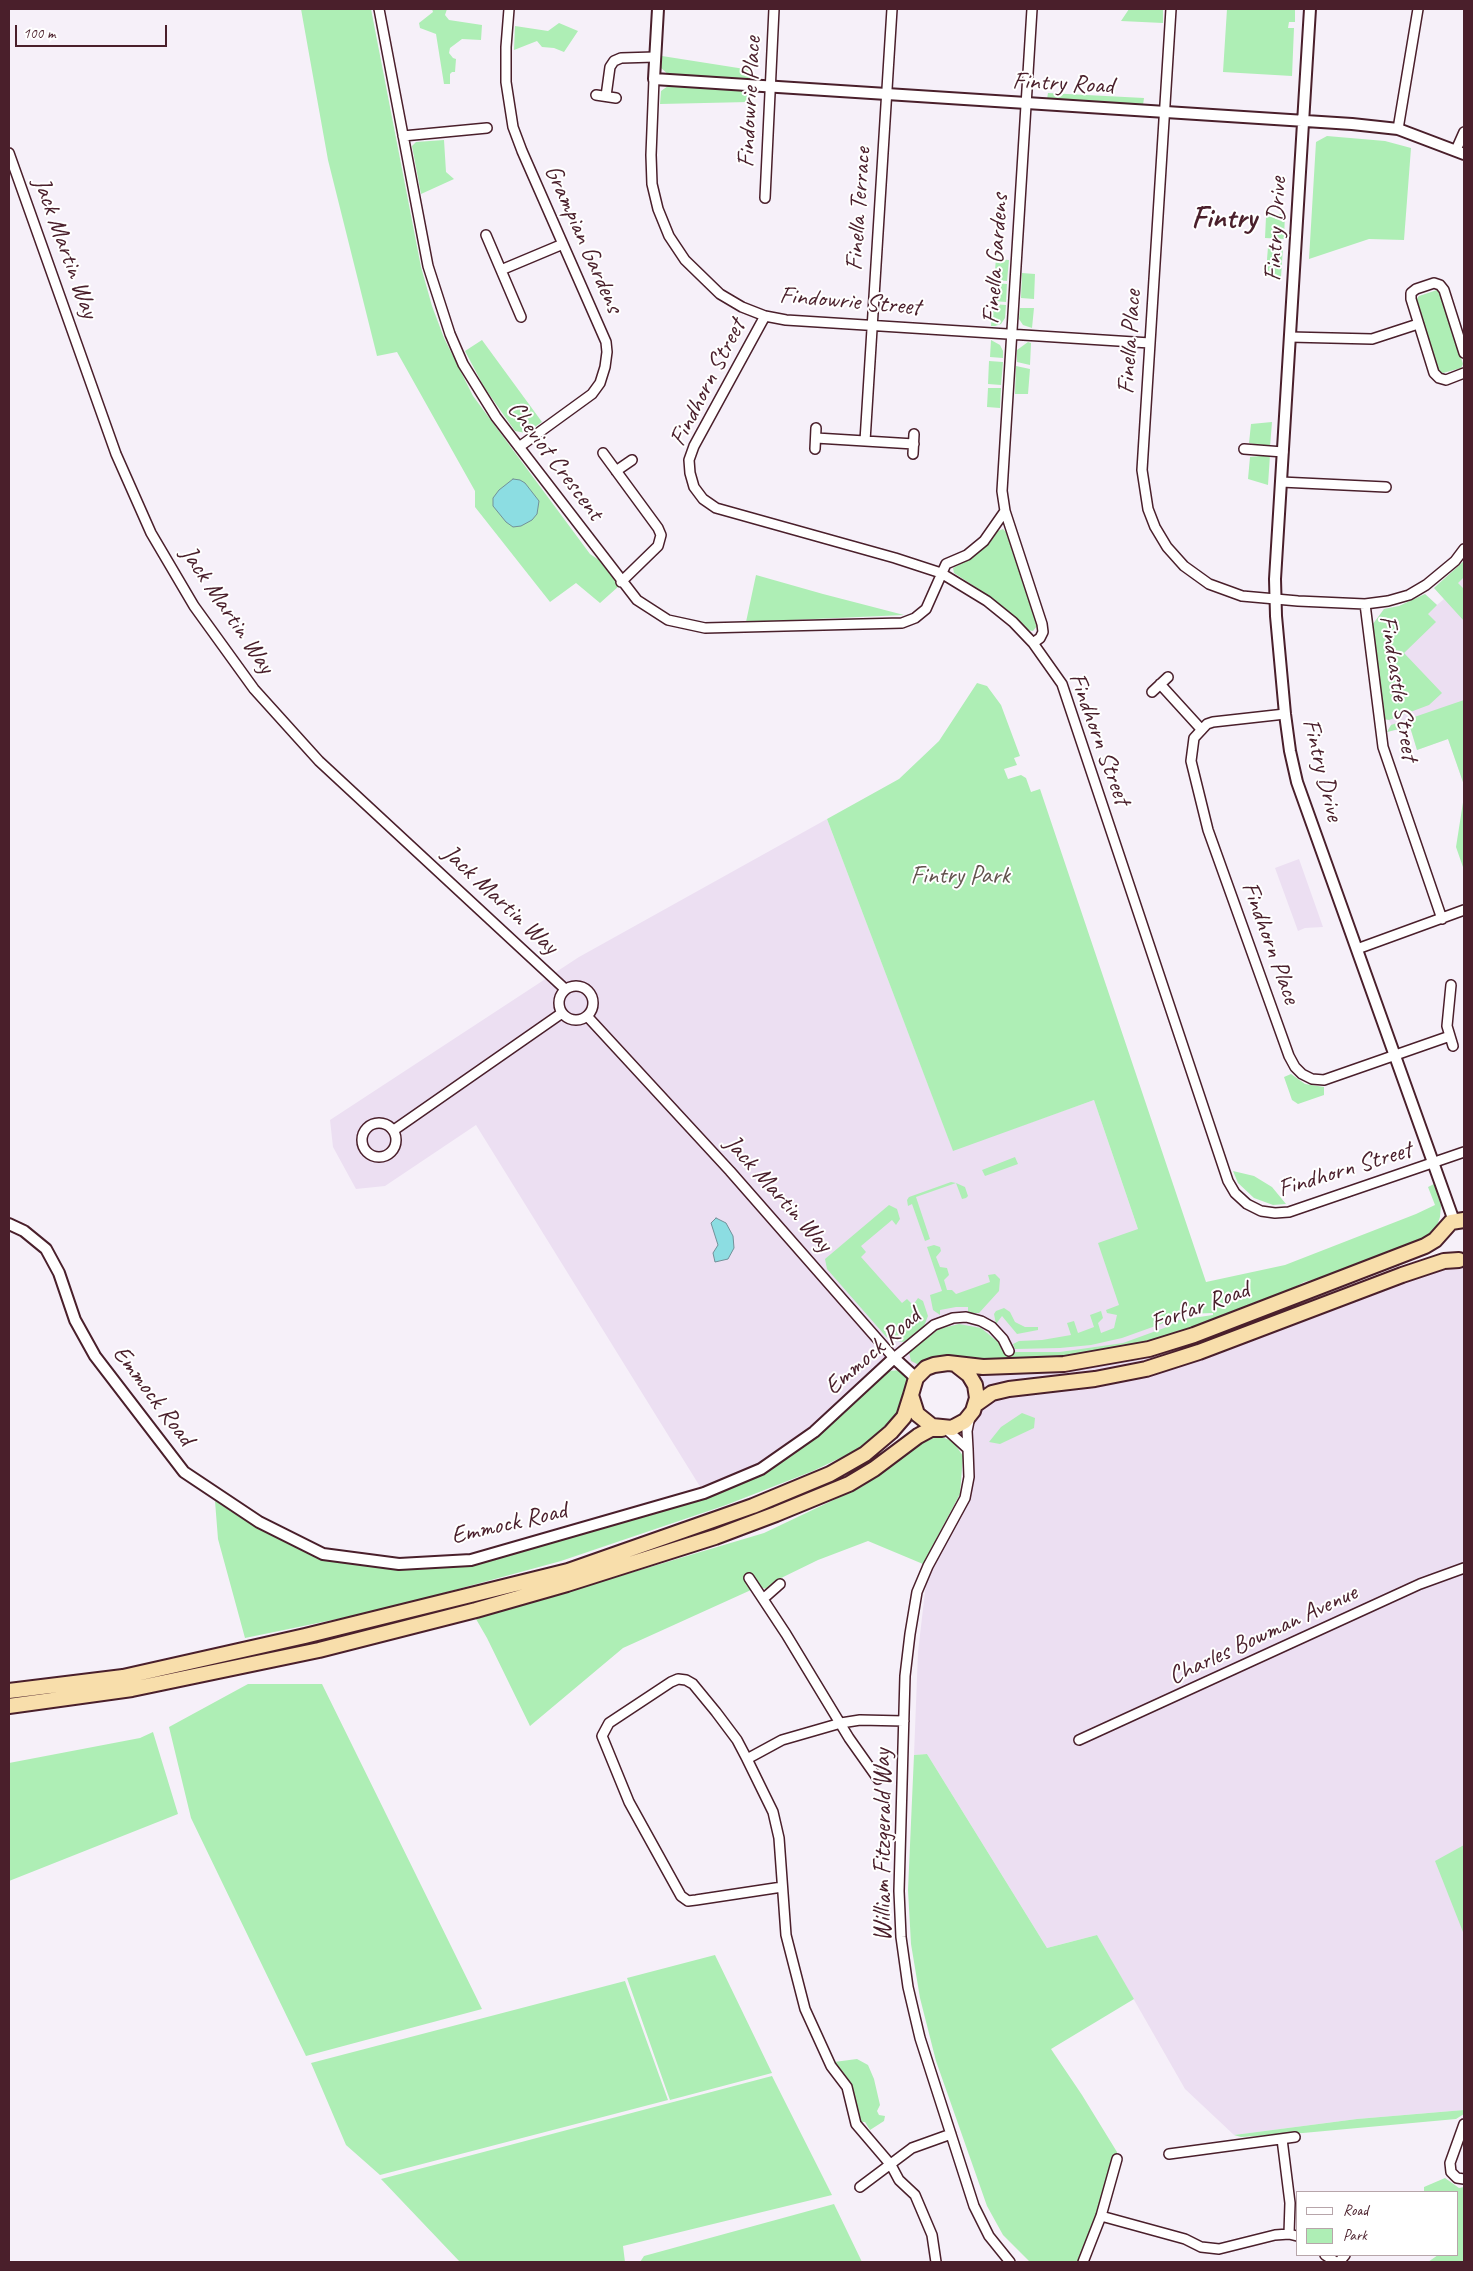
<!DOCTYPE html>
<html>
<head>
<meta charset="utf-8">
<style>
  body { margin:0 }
  #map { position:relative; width:1473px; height:2271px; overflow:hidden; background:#f6f0f9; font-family:Caveat,sans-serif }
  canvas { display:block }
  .frame { position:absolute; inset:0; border:10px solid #4a1f2b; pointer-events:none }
  .legend { position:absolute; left:1296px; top:2191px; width:162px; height:65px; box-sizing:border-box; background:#fff; border:1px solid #b7a5aa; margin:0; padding:6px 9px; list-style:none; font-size:15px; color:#4a1f2b }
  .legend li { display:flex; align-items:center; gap:10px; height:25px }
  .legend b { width:25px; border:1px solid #b7a5aa }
  .scale { position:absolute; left:15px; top:25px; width:152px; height:22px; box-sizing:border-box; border:2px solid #4a1f2b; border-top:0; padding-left:6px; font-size:15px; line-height:18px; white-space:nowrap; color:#4a1f2b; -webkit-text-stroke:4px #fff; paint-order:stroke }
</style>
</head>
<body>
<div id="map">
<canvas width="1473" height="2271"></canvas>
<div class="frame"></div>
<ul class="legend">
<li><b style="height:6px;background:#fff"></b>Road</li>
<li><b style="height:14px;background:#aeeeb5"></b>Park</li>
</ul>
<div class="scale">100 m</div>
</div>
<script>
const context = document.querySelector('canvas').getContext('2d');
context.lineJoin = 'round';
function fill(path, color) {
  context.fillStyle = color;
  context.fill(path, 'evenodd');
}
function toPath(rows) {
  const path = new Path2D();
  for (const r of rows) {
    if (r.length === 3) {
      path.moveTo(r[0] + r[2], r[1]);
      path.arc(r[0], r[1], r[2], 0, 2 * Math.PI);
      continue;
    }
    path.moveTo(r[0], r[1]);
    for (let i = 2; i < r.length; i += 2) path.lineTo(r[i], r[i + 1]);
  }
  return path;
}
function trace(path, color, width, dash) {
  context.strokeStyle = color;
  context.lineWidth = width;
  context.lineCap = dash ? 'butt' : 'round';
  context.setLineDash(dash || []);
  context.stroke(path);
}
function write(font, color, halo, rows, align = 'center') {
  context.font = font + ' Caveat,sans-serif';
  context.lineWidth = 4;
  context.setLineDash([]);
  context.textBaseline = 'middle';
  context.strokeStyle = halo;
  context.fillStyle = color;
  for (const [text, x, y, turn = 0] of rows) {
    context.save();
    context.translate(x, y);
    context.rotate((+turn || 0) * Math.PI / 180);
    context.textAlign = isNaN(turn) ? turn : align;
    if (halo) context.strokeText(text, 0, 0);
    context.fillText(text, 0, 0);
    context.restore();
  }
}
const built = toPath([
  [1464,561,1464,785,1448,739,1417,750,1410,727,1408,728,1406,723,1402,725,1403,728,1387,732,1391,725,1389,720,1384,719,1373,624,1384,609,1399,606,1425,594,1437,605,1444,599,1434,588],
  [827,819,953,1150,1094,1100,1138,1229,1168,1287,1176,1317,1185,1314,1199,1352,1464,1258,1464,2110,1357,2119,1234,2135,1185,2089,1097,1935,1047,1948,927,1754,914,1755,918,1652,928,1566,963,1498,968,1449,952,1428,977,1398,955,1364,920,1373,901,1352,814,1432,761,1469,704,1493,476,1125,385,1186,356,1189,333,1147,330,1120,579,957],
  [1299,859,1323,927,1305,928,1298,931,1275,868]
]);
const green = toPath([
  [301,9,371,9,421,267,432,306,444,338,473,396,590,554,599,560,619,586,600,603,576,583,550,602,475,507,475,491,397,352,377,356,328,160],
  [432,9,447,9,445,15,449,20,482,25,481,40,462,39,450,48,449,53,453,58,456,59,455,72,452,72,450,74,450,84,444,84,436,34,420,28,419,23,433,12],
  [1129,9,1163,9,1163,23,1121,21],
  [1227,9,1295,10,1295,22,1289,22,1288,28,1294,28,1292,76,1223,72],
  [559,23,578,31,564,52,554,48,542,47,537,41,514,50,515,26,548,31],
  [662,56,751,70,750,80,669,75,661,68],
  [668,86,750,91,749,102,660,104,661,91],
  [1048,93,1144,98,1143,105,1047,99],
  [1327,136,1385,141,1411,148,1404,240,1369,239,1309,259,1316,142],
  [444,140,446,172,454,179,421,194,412,146,416,142],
  [1285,213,1284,239,1265,238,1266,217],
  [1268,247,1283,248,1281,277,1266,272],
  [996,259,1009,260,1007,281,994,280],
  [1022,273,1035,274,1034,299,1021,298],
  [994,283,1007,284,1006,302,993,301],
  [1437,290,1441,293,1463,364,1461,368,1443,373,1438,371,1415,301,1419,296],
  [993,304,1006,305,1005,318,1001,324,995,326,991,326],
  [1020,308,1034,308,1032,328,1023,325,1019,319],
  [482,340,542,422,526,433,515,431,484,387,465,351],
  [991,340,1000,345,1003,351,1003,358,990,357],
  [1028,342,1031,343,1030,365,1017,362,1017,350],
  [989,361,1003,362,1001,385,988,384],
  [1016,366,1030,369,1028,394,1015,394],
  [988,388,1001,388,1000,408,987,407],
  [1272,422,1270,447,1249,443,1251,424],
  [1270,455,1268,485,1248,479,1250,457],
  [1003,529,1006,532,1037,626,1033,631,1027,630,983,592,954,573,953,568,972,558,989,544,998,531],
  [1464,561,1464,577,1458,583,1464,589,1464,621,1434,588],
  [756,575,823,594,904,615,746,622],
  [1425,594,1437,605,1428,614,1436,622,1404,653,1442,693,1429,705,1389,720,1384,719,1373,624,1384,609,1399,606],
  [977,683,987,686,1001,705,1020,756,1014,758,1017,765,1004,769,1008,779,1021,775,1026,778,1031,792,1040,789,1206,1282,1285,1265,1416,1214,1435,1205,1428,1187,1434,1184,1441,1205,1440,1217,1435,1231,1407,1249,1347,1271,1304,1282,1276,1297,1164,1338,1124,1349,1060,1359,1002,1360,946,1355,919,1365,911,1361,909,1352,939,1329,959,1324,981,1328,998,1342,1003,1352,1060,1352,1123,1343,1167,1327,1178,1320,1213,1315,1213,1313,1185,1314,1176,1317,1174,1311,1169,1319,1161,1324,1122,1338,1091,1345,1060,1348,1015,1349,1013,1344,1019,1341,1042,1340,1071,1335,1067,1323,1074,1321,1078,1333,1094,1327,1090,1315,1101,1311,1103,1318,1098,1323,1101,1333,1114,1328,1117,1315,1107,1313,1106,1310,1119,1305,1098,1243,1138,1229,1094,1100,953,1151,827,819,899,779,939,741],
  [1464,700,1464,785,1448,739,1417,750,1410,727,1408,728,1406,723,1402,725,1403,728,1387,732,1391,725],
  [1464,796,1464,870,1456,847],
  [1291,1074,1305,1084,1324,1087,1324,1095,1298,1104,1292,1100,1284,1077],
  [1015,1157,1018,1164,985,1176,982,1170],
  [1233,1171,1254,1176,1272,1187,1286,1204,1273,1205,1254,1198,1238,1183],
  [951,1182,956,1183,965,1187,968,1196,966,1198,962,1199,956,1183,916,1197,930,1239,925,1241,912,1204,908,1206,907,1200,909,1197],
  [889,1205,897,1209,900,1219,896,1225,892,1220,861,1246,866,1252,861,1257,902,1303,907,1299,913,1305,918,1298,923,1301,928,1316,924,1326,904,1342,889,1340,827,1269,825,1259],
  [934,1245,940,1247,941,1251,936,1257,940,1267,947,1268,949,1275,944,1280,947,1290,952,1290,956,1294,990,1282,988,1275,995,1274,1000,1279,999,1291,979,1313,968,1313,968,1307,956,1307,940,1310,940,1315,933,1310,930,1295,942,1291,927,1247],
  [1004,1308,1010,1312,1015,1322,1025,1327,1038,1327,1038,1330,1017,1334,1002,1316,996,1324,994,1314,996,1311],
  [901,1370,911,1380,904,1405,867,1445,813,1471,726,1505,561,1561,381,1610,245,1638,218,1539,215,1501,257,1528,303,1549,396,1568,456,1566,483,1560,764,1471,853,1402,889,1371],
  [1022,1413,1035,1418,1034,1428,1000,1444,989,1442,1001,1427],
  [938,1436,953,1441,963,1456,960,1494,923,1564,868,1541,818,1560,777,1580,768,1589,761,1588,752,1575,744,1579,751,1590,623,1648,530,1726,487,1638,476,1619,764,1533,863,1486,916,1446],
  [248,1684,322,1684,482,2009,306,2056,191,1818,169,1727],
  [153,1732,178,1814,9,1881,9,1763,140,1738],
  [927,1754,1047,1948,1097,1935,1134,1999,1051,2049,1082,2095,1117,2152,1117,2159,1111,2160,1097,2213,1078,2262,1030,2262,1003,2235,987,2206,936,2061,920,1998,911,1944,908,1890,914,1755],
  [1464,1845,1464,1931,1463,1932,1435,1861],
  [715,1955,772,2073,670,2100,627,1978],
  [625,1981,668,2100,380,2175,346,2145,311,2063],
  [857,2059,868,2065,874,2079,880,2105,877,2111,879,2115,885,2116,884,2121,870,2130,865,2122,860,2122,851,2085,834,2062],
  [772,2076,832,2195,623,2246,625,2262,460,2262,381,2179],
  [1464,2110,1464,2114,1456,2119,1303,2133,1241,2137,1234,2135,1357,2119],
  [1445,2178,1459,2188,1464,2187,1464,2262,1428,2262,1438,2255,1457,2255,1457,2192,1424,2192,1424,2187],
  [834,2204,862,2262,640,2262,644,2256]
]);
const water = toPath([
  [513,479,520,480,525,483,539,501,537,514,532,520,521,526,513,527,506,522,493,506,493,498,499,490,513,479],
  [716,1218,726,1223,733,1236,734,1248,728,1259,715,1262,713,1253,718,1245,711,1223,716,1218]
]);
const minor = toPath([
  [379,9,428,266,450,334,463,364,496,417,637,600,668,620,705,628,902,623,915,618,926,609,946,564,967,555,984,541,1005,511],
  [509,9,506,47,506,82,513,127,522,151,606,342,607,352,605,367,600,383,592,394,519,447],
  [1032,9,1002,491,1005,511,1042,624,1043,632,1040,638,1033,643],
  [1171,9,1142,470,1148,509,1155,527,1167,547,1184,566,1209,584,1242,596,1298,601,1365,604,1388,601,1409,595,1426,585,1455,561,1464,549],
  [654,79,651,155,652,184,658,209,669,236,685,260,720,294,742,307,765,316,786,320,1150,343],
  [596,95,616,98],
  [606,96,610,67,614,61,621,58,655,57],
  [1398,129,1418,9],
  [403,136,487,128],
  [1456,150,1464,132],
  [9,153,116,454,151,533,194,606,254,689,319,761,565,989],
  [765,198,774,9],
  [486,235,521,317],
  [501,270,563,244],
  [765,316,694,446,689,460,690,473,694,487,703,499,716,508,895,558,941,573,987,601,1013,622,1033,643,1062,684,1228,1181,1235,1193,1247,1204,1261,1211,1275,1213,1289,1212,1464,1152],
  [1290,337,1372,339,1418,324],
  [1464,353,1444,290,1440,285,1434,283,1416,289,1411,293,1411,299,1434,373,1439,378,1446,380,1464,373],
  [816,438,914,444],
  [865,441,892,9],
  [815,449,816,428],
  [1244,449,1283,452],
  [603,453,658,528,661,535,658,546,621,582],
  [913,454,914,434],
  [616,471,632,460],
  [1281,482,1386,487],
  [1365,604,1383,747,1442,919],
  [1160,684,1201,729],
  [1152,692,1168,677],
  [1285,714,1213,722,1207,724,1194,738,1191,761,1208,830,1289,1056,1295,1067,1302,1074,1312,1079,1324,1080,1450,1036],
  [1357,949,1464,910],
  [1451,985,1447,1026,1453,1046],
  [576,1003,17],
  [587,1016,730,1171,894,1358,934,1325,953,1318,966,1317,981,1321,992,1327,1003,1339,1009,1351],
  [379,1140,17],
  [394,1130,562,1013],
  [946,1429,968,1449,967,1431,970,1416],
  [968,1449,969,1477,965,1498,928,1566,917,1592,910,1634,905,1676,899,1891,901,1937,908,1987,920,2038,974,2206,989,2236,1010,2262],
  [749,1578,786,1634,849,1738,878,1779],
  [763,1599,780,1584],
  [904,1721,860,1720,841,1723,782,1740,747,1759,773,1812,779,1838,786,1935,805,2009,831,2066,847,2087,856,2124,891,2165,899,2180,915,2195,932,2235,936,2262],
  [1079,1740,1420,1584,1464,1568],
  [747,1759,737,1740,716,1712,693,1684,686,1680,678,1679,671,1682,609,1723,602,1736,629,1802,681,1896,688,1901,696,1900,782,1887],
  [1464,2124,1450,2163,1451,2172,1457,2178,1464,2179],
  [1282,2139,1290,2203,1289,2234],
  [1169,2154,1295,2137],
  [860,2187,912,2148,951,2134],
  [1101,2216,1185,2239,1201,2247,1219,2249,1275,2235,1289,2234,1297,2236],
  [1325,2255,1336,2262],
  [1083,2262,1101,2216,1117,2159],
  [1339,2262,1345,2255]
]);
const tertiary = toPath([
  [658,9,654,79,1352,124,1398,129,1464,154],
  [1310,9,1275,579,1276,616,1285,714,1290,751,1297,782,1454,1221],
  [9,1224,24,1231,46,1249,59,1273,75,1320,95,1356,184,1472,259,1522,323,1554,399,1564,471,1560,704,1493,761,1469,814,1432,894,1358,916,1378]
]);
const trunk = toPath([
  [955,1364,969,1375,975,1385,977,1398,973,1411,965,1421,952,1428,932,1426,917,1414,911,1395,916,1378,926,1368,934,1365,948,1363,983,1367,1064,1364,1149,1349,1194,1335,1425,1246,1435,1240,1451,1222,1464,1220],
  [975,1405,992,1393,1009,1389,1095,1379,1146,1369,1199,1352,1402,1275,1444,1261,1459,1260],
  [9,1691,123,1677,305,1636,568,1571,753,1506,830,1474,865,1454,891,1432,904,1417,911,1395],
  [9,1706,132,1689,319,1650,476,1610,567,1584,715,1537,776,1514,849,1484,874,1469,918,1436,931,1429,942,1429]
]);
const streetNames = [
  ["Fintry Road",1063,84,3],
  ["Findowrie Place",750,102,-87],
  ["Finella Terrace",859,209,-86],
  ["Fintry Drive",1276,229,-87],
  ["Grampian Gardens",583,239,66],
  ["Jack Martin Way",65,248,70],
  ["Finella Gardens",996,259,-86],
  ["Findowrie Street",850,302,5],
  ["Finella Place",1130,342,-86],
  ["Findhorn Street",708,383,-63],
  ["Cheviot Crescent",555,461,53],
  ["Jack Martin Way",227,610,56],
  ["Findcastle Street",1398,688,81],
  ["Findhorn Street",1099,739,70],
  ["Fintry Drive",1322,770,76],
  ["Jack Martin Way",500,900,43],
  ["Findhorn Place",1270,943,70],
  ["Findhorn Street",1345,1170,-17],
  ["Jack Martin Way",778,1194,48],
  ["Forfar Road",1200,1307,-20],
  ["Emmock Road",873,1352,-41],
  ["Emmock Road",153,1396,53],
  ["Emmock Road",509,1524,-13],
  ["Charles Bowman Avenue",1263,1635,-25],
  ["William Fitzgerald Way",883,1845,-90]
];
const parkNames = [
  ["Fintry Park",960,876]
];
const districtNames = [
  ["Fintry",1224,219]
];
fill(built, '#ecdff2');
fill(green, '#aeeeb5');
fill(water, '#8cdde2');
trace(water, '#729199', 1);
trace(minor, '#4a1f2b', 12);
trace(tertiary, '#4a1f2b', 14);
trace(trunk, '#4a1f2b', 18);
trace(minor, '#fff', 9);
trace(tertiary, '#fff', 10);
trace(trunk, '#f8deab', 14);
write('25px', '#4a1f2b', '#fff', streetNames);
write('25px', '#63534e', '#fff', parkNames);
write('bold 30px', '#4a1f2b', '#fff', districtNames);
</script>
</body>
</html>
